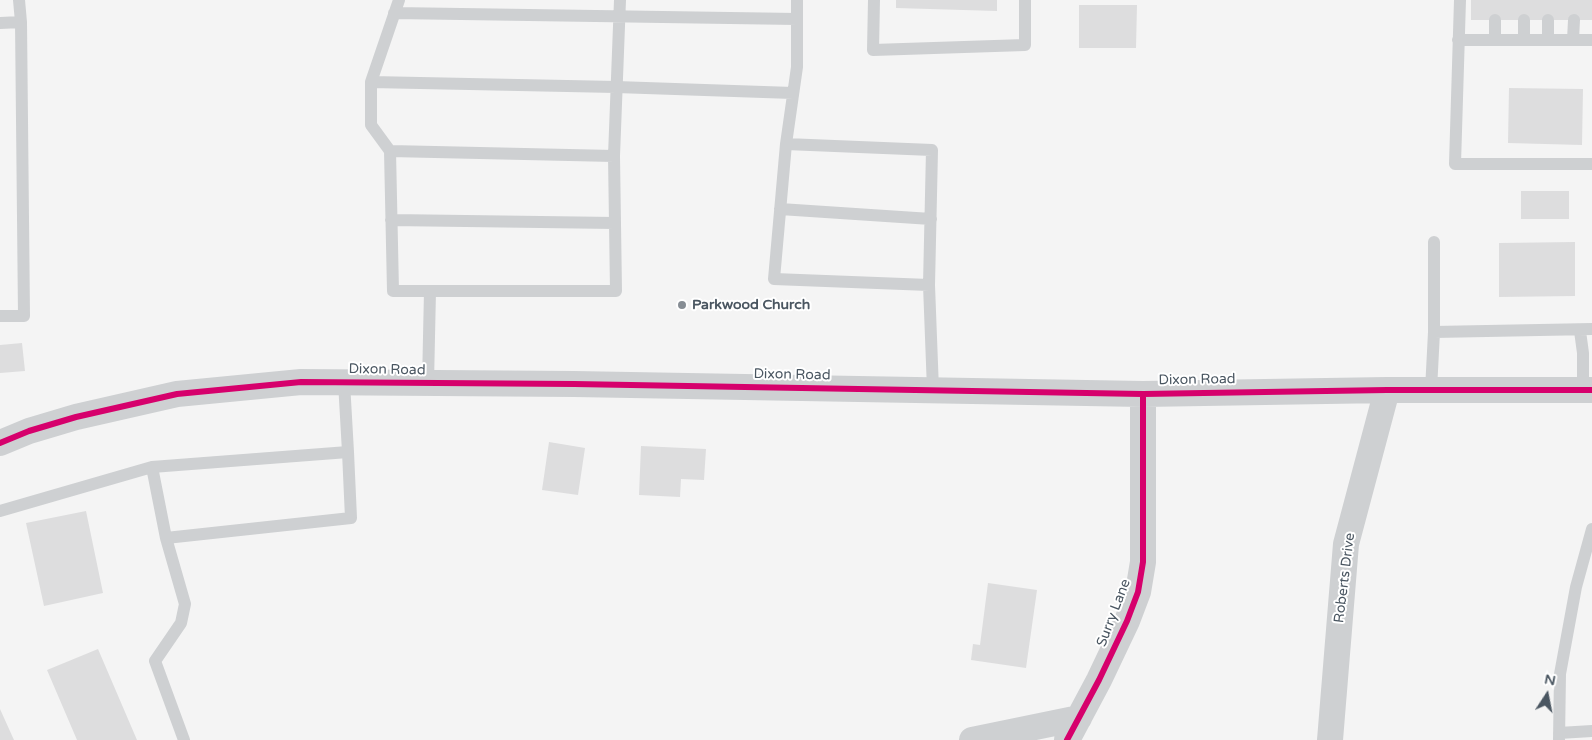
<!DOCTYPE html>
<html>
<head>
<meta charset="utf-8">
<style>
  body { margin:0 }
  #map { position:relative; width:1592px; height:740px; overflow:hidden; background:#f4f4f4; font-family:"Varela Round",sans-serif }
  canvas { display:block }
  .north { position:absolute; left:1522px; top:670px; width:50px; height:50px; -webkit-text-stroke:4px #fff; paint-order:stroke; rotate:11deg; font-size:14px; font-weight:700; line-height:20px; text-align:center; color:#4a5661 }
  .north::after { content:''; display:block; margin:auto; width:18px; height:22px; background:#4a5661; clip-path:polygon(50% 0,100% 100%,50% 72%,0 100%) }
</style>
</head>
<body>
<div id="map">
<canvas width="1592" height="740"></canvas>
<div class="north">N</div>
</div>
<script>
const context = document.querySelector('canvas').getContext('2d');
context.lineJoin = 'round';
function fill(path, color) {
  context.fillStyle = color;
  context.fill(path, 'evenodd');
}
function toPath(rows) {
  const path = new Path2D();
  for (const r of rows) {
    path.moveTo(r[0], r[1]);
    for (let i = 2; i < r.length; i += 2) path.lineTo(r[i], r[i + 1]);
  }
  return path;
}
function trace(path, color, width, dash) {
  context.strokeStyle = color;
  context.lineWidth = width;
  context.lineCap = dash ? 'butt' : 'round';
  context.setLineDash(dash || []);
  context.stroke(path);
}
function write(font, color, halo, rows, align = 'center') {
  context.font = font + ' "Varela Round",sans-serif';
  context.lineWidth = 4;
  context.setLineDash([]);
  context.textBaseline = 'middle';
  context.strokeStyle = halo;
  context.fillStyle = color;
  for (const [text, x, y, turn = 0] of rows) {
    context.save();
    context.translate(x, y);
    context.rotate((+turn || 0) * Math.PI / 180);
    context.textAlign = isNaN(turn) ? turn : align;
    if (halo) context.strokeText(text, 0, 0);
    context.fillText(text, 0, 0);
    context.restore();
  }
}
const building = toPath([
  [896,0,997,0,997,11,896,8],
  [1471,0,1592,0,1592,20,1471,20],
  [1079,5,1137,5,1136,48,1079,48],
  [1509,88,1583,89,1582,145,1508,143],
  [1521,191,1569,191,1569,219,1521,219],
  [1575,242,1575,296,1499,297,1499,243],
  [22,343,25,371,0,373,0,345],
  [549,442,585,448,578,495,542,490],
  [641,446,706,449,704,480,681,479,680,497,639,495],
  [86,511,103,593,44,606,26,523],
  [988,583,1037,590,1026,668,971,660,973,644,980,645],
  [98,649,137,740,77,740,47,670],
  [0,709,14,740,0,740]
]);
const lane = toPath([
  [19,0,21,22],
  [399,0,371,82,371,125,390,151,393,291,616,291,614,156,620,0],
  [874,0,873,50,1025,45,1025,0],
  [1460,0,1455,164,1592,164],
  [394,13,797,19],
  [0,23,21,22,24,316,0,316],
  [1458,40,1592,40],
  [1495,40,1495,20],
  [1524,40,1524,20],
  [1548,40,1548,20],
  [1573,40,1574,20],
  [371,82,616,87,793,93],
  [786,144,932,150,929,285,774,279,786,144,797,67,797,0],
  [390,151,614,156],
  [780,209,931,219],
  [391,220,615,223],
  [929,285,933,390],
  [1580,331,1583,353,1583,390],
  [1434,332,1592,329],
  [344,382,348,452,351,518,166,538,152,467,348,452],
  [428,383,430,291],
  [1431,390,1434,332,1434,242],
  [0,511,152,467],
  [166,538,185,604,181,623,155,661,184,740],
  [1559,733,1592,731],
  [1559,740,1560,674,1576,587,1592,529]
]);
const street = toPath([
  [0,443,29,431,76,417,177,394,301,382,574,384,1143,394,1387,390,1592,390],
  [972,740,1079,718],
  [1067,740,1099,680,1127,621,1138,592,1143,562,1143,394],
  [1330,740,1346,544,1387,390]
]);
const cycleway = toPath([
  [0,443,29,431,76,417,177,394,301,382,574,384,1143,394,1387,390,1592,390],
  [1067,740,1099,680,1127,621,1138,592,1143,562,1143,394]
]);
const markers = [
  [682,305,5,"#868d94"]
];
const poiNames = [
  ["Parkwood Church",692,305]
];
const streetNames = [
  ["Dixon Road",387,370,1],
  ["Dixon Road",792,375,1],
  ["Dixon Road",1197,380,-1],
  ["Roberts Drive",1345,578,-83],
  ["Surry Lane",1114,613,-69]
];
fill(building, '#ddddde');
trace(lane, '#ced0d2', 12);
trace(street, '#ced0d2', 26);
trace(cycleway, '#d6006c', 6);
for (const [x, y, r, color] of markers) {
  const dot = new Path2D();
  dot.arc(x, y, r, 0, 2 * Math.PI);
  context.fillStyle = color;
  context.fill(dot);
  trace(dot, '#fff', 2);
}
write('bold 14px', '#4a5661', '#fff', poiNames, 'left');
write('14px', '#4a5661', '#fff', streetNames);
</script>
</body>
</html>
